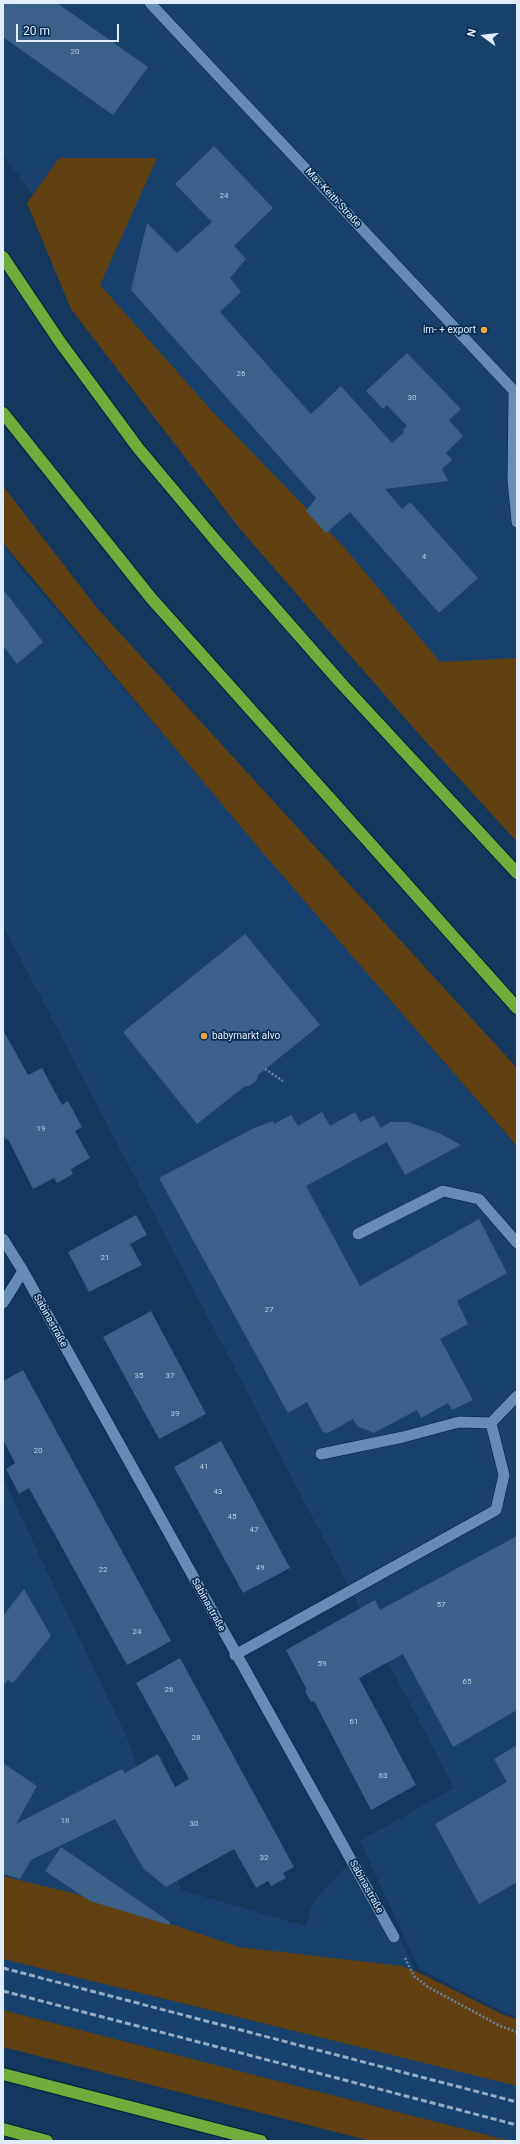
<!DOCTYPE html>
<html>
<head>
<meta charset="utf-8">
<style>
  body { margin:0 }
  #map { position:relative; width:520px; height:2144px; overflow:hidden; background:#13375d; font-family:Roboto,sans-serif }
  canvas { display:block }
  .frame { position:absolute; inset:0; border:4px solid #e1edfc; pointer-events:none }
  .north { position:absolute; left:464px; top:16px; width:40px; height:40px; -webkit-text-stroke:3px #072c51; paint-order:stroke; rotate:285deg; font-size:11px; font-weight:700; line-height:16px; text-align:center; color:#e1edfc }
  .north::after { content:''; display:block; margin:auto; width:14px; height:18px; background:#e1edfc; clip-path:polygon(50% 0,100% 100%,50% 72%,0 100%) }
  .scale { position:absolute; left:16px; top:24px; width:103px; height:18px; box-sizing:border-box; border:2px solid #e1edfc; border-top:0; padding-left:5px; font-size:12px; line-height:14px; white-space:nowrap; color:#e1edfc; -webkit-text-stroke:3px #072c51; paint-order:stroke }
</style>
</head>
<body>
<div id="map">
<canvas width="520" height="2144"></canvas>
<div class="frame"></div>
<div class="north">N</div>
<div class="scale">20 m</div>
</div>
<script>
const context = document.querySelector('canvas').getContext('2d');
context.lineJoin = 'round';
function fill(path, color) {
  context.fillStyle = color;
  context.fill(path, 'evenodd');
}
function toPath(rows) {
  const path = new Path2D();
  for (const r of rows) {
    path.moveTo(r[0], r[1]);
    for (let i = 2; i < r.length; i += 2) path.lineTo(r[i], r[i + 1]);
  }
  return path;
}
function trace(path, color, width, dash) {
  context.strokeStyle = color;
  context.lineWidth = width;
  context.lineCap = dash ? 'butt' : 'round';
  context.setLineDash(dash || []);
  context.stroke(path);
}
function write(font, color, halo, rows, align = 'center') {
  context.font = font + ' Roboto,sans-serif';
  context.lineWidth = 3.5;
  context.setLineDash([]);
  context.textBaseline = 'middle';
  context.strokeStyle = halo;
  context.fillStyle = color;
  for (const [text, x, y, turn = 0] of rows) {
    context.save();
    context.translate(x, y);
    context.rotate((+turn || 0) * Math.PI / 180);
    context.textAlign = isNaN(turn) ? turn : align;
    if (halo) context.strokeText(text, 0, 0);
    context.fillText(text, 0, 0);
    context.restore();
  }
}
const built = toPath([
  [3,3,517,3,517,752,301,561,7,160,3,154],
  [3,544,22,570,509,1138,517,1150,517,2016,504,2012,419,1969,360,1841,454,1788,3,925],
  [3,1479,128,1740,181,1890,306,1926,313,1902,357,1855,415,1968,239,1947,97,1899,3,1876],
  [3,1959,517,2086,517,2141,510,2141,3,2010]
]);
const green = toPath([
  [59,158,157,158,100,285,212,411,343,546,440,662,517,658,517,842,417,732,240,529,71,309,27,203],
  [3,486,97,608,517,1068,517,1148,510,1138,263,853,8,549,3,542],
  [3,1876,97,1899,239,1947,402,1966,418,1972,504,2015,517,2019,517,2086,3,1959],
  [3,2010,510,2141,371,2141,3,2047]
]);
const building = toPath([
  [4,3,57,3,148,67,113,115,3,37],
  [214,146,273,208,234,246,246,259,230,278,241,292,220,312,311,414,341,386,392,443,404,432,403,430,407,426,387,405,383,409,366,391,407,353,461,409,449,420,463,436,446,453,452,460,442,469,448,481,385,489,402,509,410,502,478,578,439,613,350,512,326,533,306,511,316,498,131,290,147,223,177,253,212,222,175,184],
  [3,589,43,642,17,664,3,646],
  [245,934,320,1025,258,1075,257,1080,249,1086,245,1086,197,1124,123,1032],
  [3,1030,28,1075,42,1068,62,1105,68,1101,82,1127,75,1131,90,1158,71,1169,73,1174,57,1183,54,1178,33,1189,8,1139,6,1140,3,1134],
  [322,1112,330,1126,355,1112,360,1122,374,1116,381,1128,390,1122,408,1122,439,1133,461,1145,405,1175,387,1142,306,1186,360,1286,479,1219,507,1273,457,1301,468,1324,440,1339,473,1400,452,1410,448,1403,421,1418,417,1410,374,1433,357,1426,353,1419,328,1433,323,1432,307,1402,288,1413,159,1178,254,1128,273,1121,274,1124,291,1115,298,1126],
  [136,1215,147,1235,130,1244,142,1265,89,1292,68,1252],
  [151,1311,206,1414,159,1439,103,1337],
  [23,1370,171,1641,127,1665,29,1488,19,1494,6,1469,15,1463,3,1440,3,1381],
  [221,1441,290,1568,243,1593,174,1467],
  [517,1536,517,1710,453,1747,403,1654,359,1678,416,1785,371,1810,314,1701,311,1702,305,1691,307,1690,286,1650,375,1600,380,1610],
  [24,1589,51,1636,13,1683,8,1680,3,1686,3,1616],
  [180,1658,294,1867,283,1873,286,1878,271,1886,268,1881,256,1888,234,1849,166,1887,143,1868,115,1819,31,1860,20,1879,3,1874,3,1763,37,1786,16,1824,122,1769,125,1773,158,1754,175,1787,189,1779,136,1683],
  [517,1745,517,1882,479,1904,435,1824,507,1782,494,1759],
  [61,1847,170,1922,169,1925,90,1901,45,1871]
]);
const path = toPath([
  [265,1069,283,1081],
  [405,1958,414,1976,428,1987,500,2026,517,2032]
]);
const service = toPath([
  [358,1234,443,1191,479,1199,517,1243],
  [321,1454,403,1437,459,1422,491,1423],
  [235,1655,496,1510,504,1475,491,1423,517,1396]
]);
const minor = toPath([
  [150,3,517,394],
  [514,392,513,480,517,522],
  [3,1239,23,1271,394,1937],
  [3,1303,23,1271]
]);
const motorway = toPath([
  [3,257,60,342,138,448,216,541,340,682,517,873],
  [3,413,151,598,517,1008],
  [3,2074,261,2141],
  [3,2129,47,2141]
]);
const rail = toPath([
  [3,1968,517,2102],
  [3,1991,517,2125]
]);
const markers = [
  [484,330,4,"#efa73d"],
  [204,1036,4,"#efa73d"]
];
const numberNames = [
  ["20",75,52],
  ["24",224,196],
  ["26",241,374],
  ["30",412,398],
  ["4",424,557],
  ["19",41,1129],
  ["21",105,1258],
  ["27",269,1310],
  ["35",139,1376],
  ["37",170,1376],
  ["39",175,1414],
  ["20",38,1451],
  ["41",204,1467],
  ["43",218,1492],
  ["45",232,1517],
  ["47",254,1530],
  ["49",260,1568],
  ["22",103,1570],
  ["57",441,1605],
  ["24",137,1632],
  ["59",322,1664],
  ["65",467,1682],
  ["26",169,1690],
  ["61",354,1722],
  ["28",196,1738],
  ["63",383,1776],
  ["18",65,1821],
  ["30",194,1824],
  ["32",264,1858]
];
const streetNames = [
  ["Max-Keith-Straße",333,198,47],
  ["Sabinastraße",50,1321,61],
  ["Sabinastraße",208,1605,61],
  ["Sabinastraße",366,1887,61]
];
const poiNames = [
  ["im- + export",476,330],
  ["babymarkt alvo",212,1036,"left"]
];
fill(built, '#18426d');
fill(green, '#614112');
fill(building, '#3b6089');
trace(service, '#031d3a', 12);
trace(minor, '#031d3a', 12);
trace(motorway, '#031d3a', 14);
trace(path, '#6b85a1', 2.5, [2, 2]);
trace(service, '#658bb7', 11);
trace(minor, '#658bb7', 11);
trace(motorway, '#71ab3b', 12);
trace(rail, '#97acc3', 3, [6, 3]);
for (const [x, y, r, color] of markers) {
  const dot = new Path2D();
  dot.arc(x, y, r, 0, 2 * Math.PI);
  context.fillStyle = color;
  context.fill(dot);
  trace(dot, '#072c51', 1.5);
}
write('8px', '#b8cadf', null, numberNames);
write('10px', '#e1edfc', '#072c51', streetNames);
write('10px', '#e1edfc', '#072c51', poiNames, 'right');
</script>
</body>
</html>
